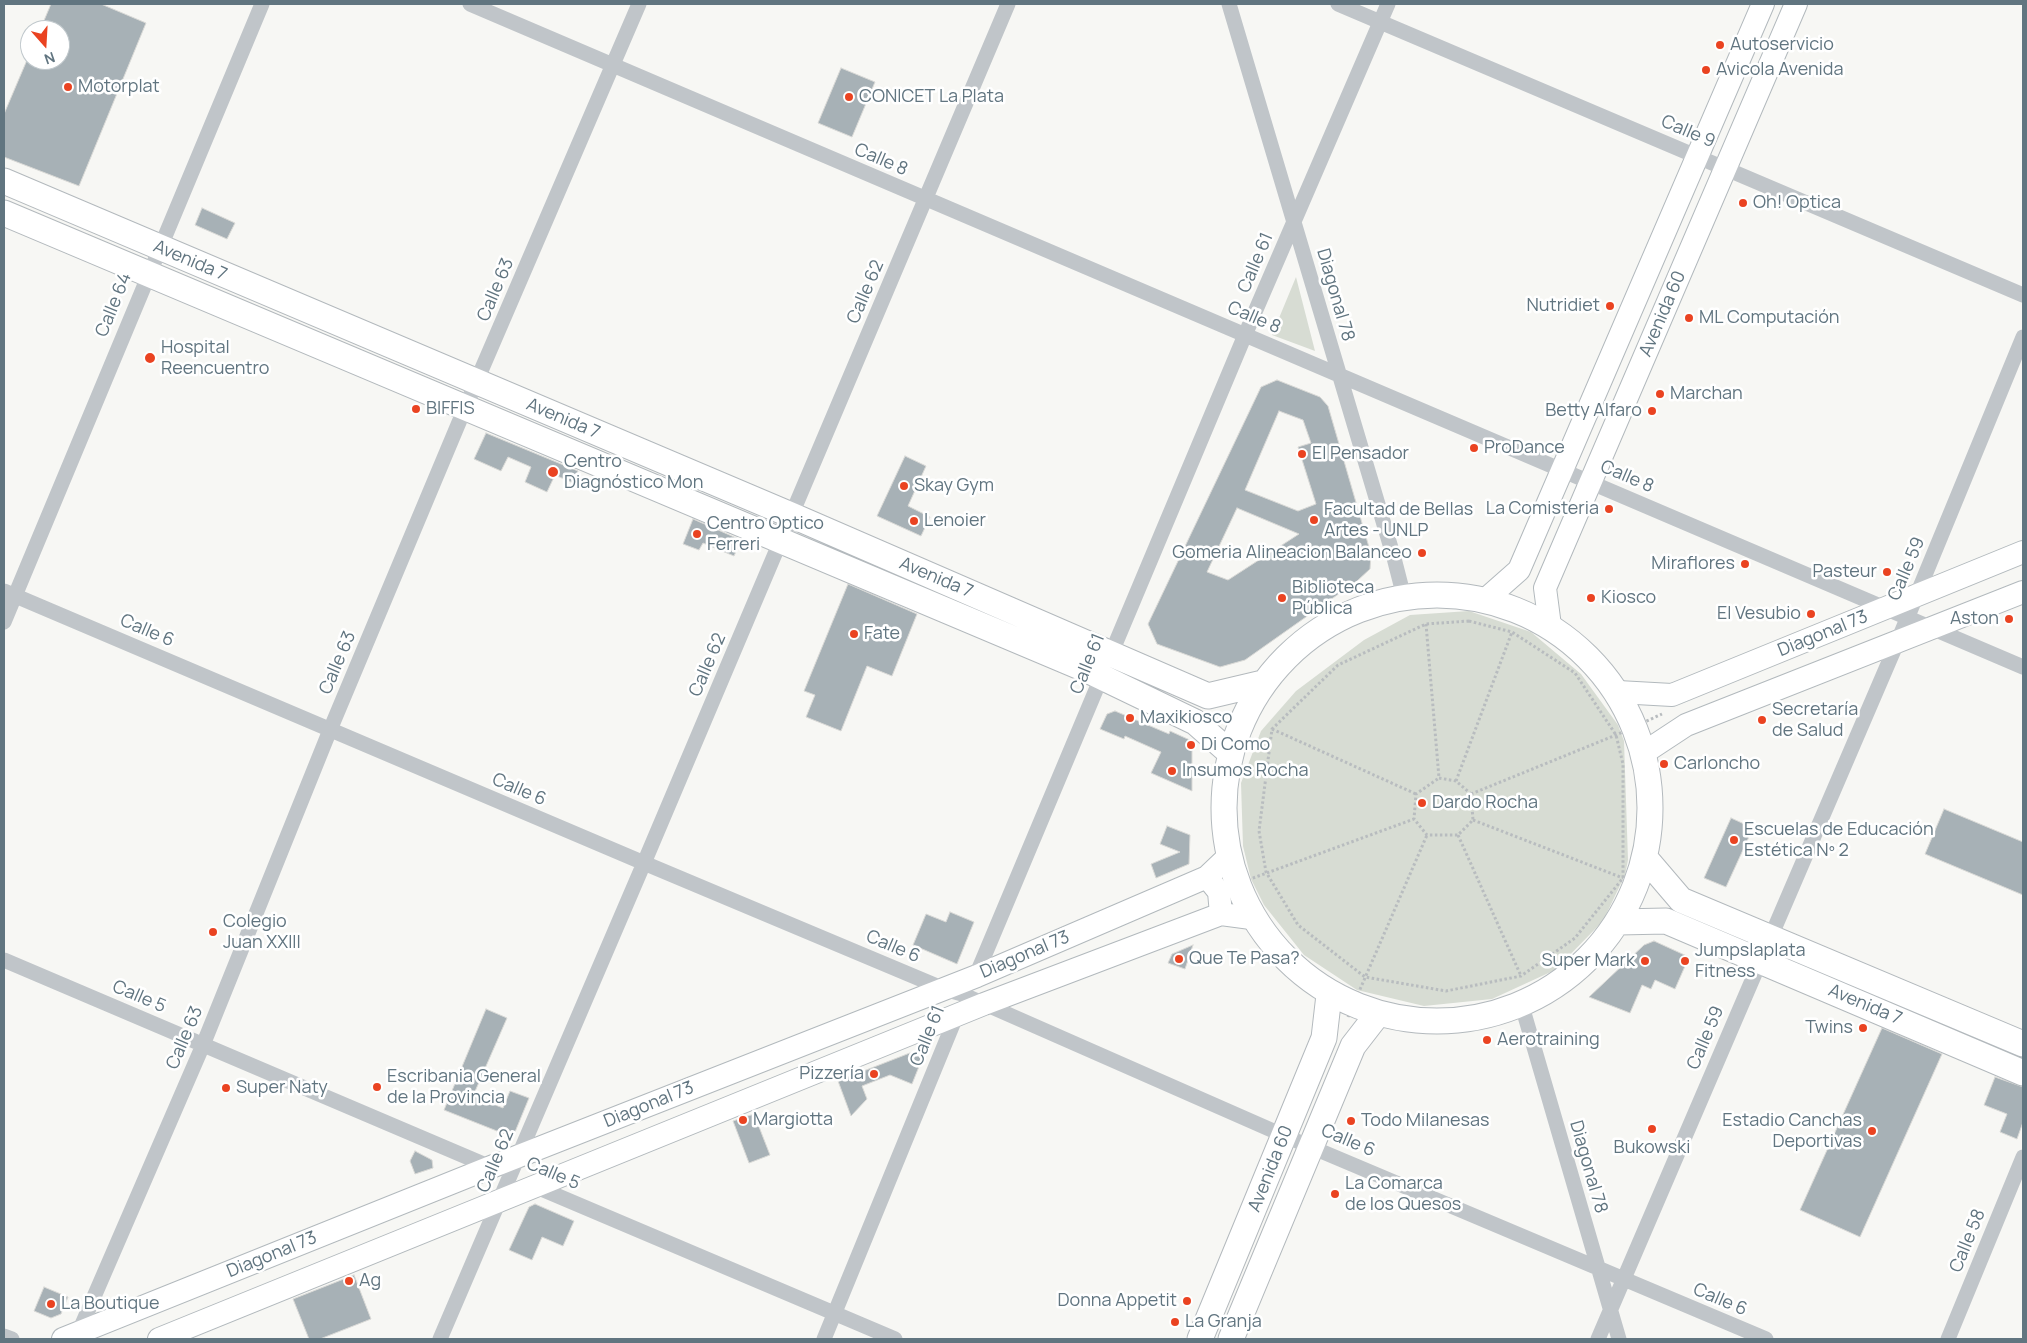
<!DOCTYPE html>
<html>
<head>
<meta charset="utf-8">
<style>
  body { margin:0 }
  #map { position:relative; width:2027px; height:1343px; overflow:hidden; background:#f7f7f4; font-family:Manrope,sans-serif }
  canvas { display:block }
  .frame { position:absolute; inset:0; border:5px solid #617580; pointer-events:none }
  .north { position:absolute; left:20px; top:20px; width:50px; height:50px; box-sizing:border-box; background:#fff; border:1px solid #c0c8cc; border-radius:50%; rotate:161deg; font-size:14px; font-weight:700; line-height:20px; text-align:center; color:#617580 }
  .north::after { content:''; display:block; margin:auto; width:18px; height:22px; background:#ea4321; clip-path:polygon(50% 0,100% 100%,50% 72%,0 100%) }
</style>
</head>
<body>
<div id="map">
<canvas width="2027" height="1343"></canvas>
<div class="frame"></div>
<div class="north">N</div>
</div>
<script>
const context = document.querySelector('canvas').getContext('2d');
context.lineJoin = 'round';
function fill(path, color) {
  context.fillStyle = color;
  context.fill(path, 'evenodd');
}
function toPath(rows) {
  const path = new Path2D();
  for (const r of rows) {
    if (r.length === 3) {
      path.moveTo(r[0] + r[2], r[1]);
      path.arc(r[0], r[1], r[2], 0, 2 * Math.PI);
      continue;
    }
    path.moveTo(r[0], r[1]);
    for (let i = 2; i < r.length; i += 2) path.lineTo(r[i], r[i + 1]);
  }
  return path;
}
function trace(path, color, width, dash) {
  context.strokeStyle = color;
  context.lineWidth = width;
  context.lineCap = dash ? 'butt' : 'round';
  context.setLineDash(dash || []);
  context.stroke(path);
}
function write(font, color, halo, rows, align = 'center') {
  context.font = font + ' Manrope,sans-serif';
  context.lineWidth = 5;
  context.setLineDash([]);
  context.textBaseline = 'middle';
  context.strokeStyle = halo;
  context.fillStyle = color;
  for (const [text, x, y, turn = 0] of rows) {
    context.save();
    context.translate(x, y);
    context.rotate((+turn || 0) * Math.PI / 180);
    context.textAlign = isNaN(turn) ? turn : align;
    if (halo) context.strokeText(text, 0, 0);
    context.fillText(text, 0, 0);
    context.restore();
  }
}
const green = toPath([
  [1296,277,1315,351,1272,335],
  [1469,611,1531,632,1581,674,1618,725,1624,741,1628,860,1625,875,1603,921,1555,970,1492,999,1424,1006,1357,990,1304,955,1264,905,1251,879,1243,846,1241,783,1261,731,1296,691,1364,640,1410,615]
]);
const building = toPath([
  [51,4,101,4,146,23,79,186,4,157,4,114,27,60,60,60,60,30,40,30,51,4],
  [841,68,875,82,852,137,818,123,841,68],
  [202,208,235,223,227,239,195,225,202,208],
  [1277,380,1320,397,1328,406,1371,554,1370,569,1357,581,1245,660,1220,667,1157,644,1148,624,1261,387,1277,380],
  [1279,411,1303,420,1311,443,1298,447,1316,504,1298,511,1245,490,1279,411],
  [1237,508,1299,534,1228,580,1207,572,1237,508],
  [486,433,578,471,573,483,555,475,547,492,525,482,531,467,508,457,501,471,474,459,486,433],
  [905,456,926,466,908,506,930,517,921,536,877,516,905,456],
  [693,519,741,540,734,556,703,543,699,550,683,544,693,519],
  [848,584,917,614,892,676,867,666,841,731,806,717,815,695,804,691,848,584],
  [1115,711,1169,734,1170,731,1192,741,1192,791,1151,773,1161,752,1125,736,1124,739,1100,729,1107,714,1115,711],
  [1944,809,2023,842,2023,895,1925,854,1944,809],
  [1731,818,1753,828,1726,887,1704,878,1731,818],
  [1167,826,1190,835,1189,864,1156,878,1151,864,1180,852,1160,844,1167,826],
  [950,912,974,922,957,964,913,945,926,914,946,922,950,912],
  [1654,941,1689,957,1675,989,1655,980,1651,989,1642,985,1630,1013,1589,997,1644,945,1654,941],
  [1193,945,1185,969,1168,963,1172,954,1193,945],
  [486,1009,507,1018,473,1096,503,1108,510,1091,529,1098,515,1132,511,1135,507,1135,444,1110,486,1009],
  [1882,1028,1942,1054,1860,1237,1800,1210,1882,1028],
  [915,1051,922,1059,912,1084,890,1075,862,1086,867,1099,851,1116,838,1081,915,1051],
  [1995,1077,2023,1087,2023,1122,2017,1139,2000,1132,2007,1114,1984,1105,1995,1077],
  [754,1114,770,1155,749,1163,733,1121,754,1114],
  [415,1151,432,1160,433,1168,415,1174,410,1161,415,1151],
  [535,1204,574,1221,563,1246,542,1237,532,1260,509,1250,529,1207,535,1204],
  [354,1275,371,1319,320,1339,309,1339,293,1299,354,1275],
  [44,1287,68,1297,61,1314,51,1318,34,1311,44,1287]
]);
const path = toPath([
  [1469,621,1512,632,1575,673,1616,735,1623,764,1623,878,1575,938,1521,976,1446,991,1365,977,1298,925,1266,872,1259,831,1272,729,1338,665,1426,624,1469,621],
  [1426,624,1439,778],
  [1272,729,1416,794],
  [1439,778,1456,781,1471,794,1473,820,1458,835,1427,835,1414,819,1416,794,1439,778],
  [1456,781,1512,632],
  [1471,794,1616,735,1662,714],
  [1473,820,1623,878],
  [1458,835,1521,976],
  [1234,885,1414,819],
  [1348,1017,1427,835]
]);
const minor = toPath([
  [470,4,2023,667],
  [1229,4,1394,558,1404,597],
  [1338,4,2023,295],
  [4,591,644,863,944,989,962,994,1285,1136,1766,1339],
  [4,622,262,4],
  [4,960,495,1169],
  [975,978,1245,335,1388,4],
  [1522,1006,1619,1339],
  [532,1185,895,1339],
  [4,1336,12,1339],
  [77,1336,203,1045,330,730,465,408,639,4],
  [440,1339,644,863,1008,4],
  [824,1339,958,1012],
  [1598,1339,1897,643,2023,337],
  [1948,1339,2023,1157]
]);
const secondary = toPath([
  [1485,600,1519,570,1763,4],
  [1550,626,1545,588,1796,4],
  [1618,692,1672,695,2023,552],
  [1645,752,1686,725,2023,592],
  [1207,877,1219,892,1221,914],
  [63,1339,491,1167,977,976,1207,877,1227,858],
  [159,1339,984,1004,1221,914,1251,918]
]);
const primary = toPath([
  [4,181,791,515,1208,696,1263,683],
  [4,213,1085,669,1195,722,1229,752],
  [1437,808,213],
  [1646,859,1681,900,2023,1044],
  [1619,922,1666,921,2023,1073],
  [1200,1339,1324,1038,1329,995],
  [1231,1339,1353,1046,1377,1015]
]);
const markers = [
  [1720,45,5,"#ea4321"],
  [1706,70,5,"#ea4321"],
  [68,87,5,"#ea4321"],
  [849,97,5,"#ea4321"],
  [1743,203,5,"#ea4321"],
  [1610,306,5,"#ea4321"],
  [1689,318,5,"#ea4321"],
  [150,358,6,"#ea4321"],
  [1660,394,5,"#ea4321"],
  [416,409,5,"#ea4321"],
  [1652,411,5,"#ea4321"],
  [1474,448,5,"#ea4321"],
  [1302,454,5,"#ea4321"],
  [553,472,6,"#ea4321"],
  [904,486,5,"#ea4321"],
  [1609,509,5,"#ea4321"],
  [1314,520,5,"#ea4321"],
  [914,521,5,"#ea4321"],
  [697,534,5,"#ea4321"],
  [1422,553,5,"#ea4321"],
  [1745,564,5,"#ea4321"],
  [1887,572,5,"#ea4321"],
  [1282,598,5,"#ea4321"],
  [1591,598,5,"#ea4321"],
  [1811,614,5,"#ea4321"],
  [2009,619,5,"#ea4321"],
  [854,634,5,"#ea4321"],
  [1130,718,5,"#ea4321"],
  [1762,720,5,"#ea4321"],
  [1191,745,5,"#ea4321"],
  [1664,764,5,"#ea4321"],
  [1172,771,5,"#ea4321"],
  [1422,803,5,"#ea4321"],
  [1734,840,5,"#ea4321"],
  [213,932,5,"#ea4321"],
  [1179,959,5,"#ea4321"],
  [1645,961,5,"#ea4321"],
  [1685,961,5,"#ea4321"],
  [1863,1028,5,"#ea4321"],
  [1487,1040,5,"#ea4321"],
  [874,1074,5,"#ea4321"],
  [377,1087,5,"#ea4321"],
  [226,1088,5,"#ea4321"],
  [743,1120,5,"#ea4321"],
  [1351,1121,5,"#ea4321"],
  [1652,1129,5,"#ea4321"],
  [1872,1131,5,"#ea4321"],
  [1335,1194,5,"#ea4321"],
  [349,1281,5,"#ea4321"],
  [1187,1301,5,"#ea4321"],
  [51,1304,5,"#ea4321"],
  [1175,1322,5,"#ea4321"]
];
const poiNames = [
  ["Autoservicio",1730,45],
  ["Avicola Avenida",1716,70],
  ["Motorplat",78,87],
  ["CONICET La Plata",859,97],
  ["Oh! Optica",1753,203],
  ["Nutridiet",1600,306,"right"],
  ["ML Computación",1699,318],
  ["Hospital",161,348],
  ["Reencuentro",161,369],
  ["Marchan",1670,394],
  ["BIFFIS",426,409],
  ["Betty Alfaro",1642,411,"right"],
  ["ProDance",1484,448],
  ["El Pensador",1312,454],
  ["Centro",564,462],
  ["Diagnóstico Mon",564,483],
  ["Skay Gym",914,486],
  ["La Comisteria",1599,509,"right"],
  ["Facultad de Bellas",1324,510],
  ["Artes - UNLP",1324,531],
  ["Lenoier",924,521],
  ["Centro Optico",707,524],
  ["Ferreri",707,545],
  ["Gomeria Alineacion Balanceo",1412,553,"right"],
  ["Miraflores",1735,564,"right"],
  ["Pasteur",1877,572,"right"],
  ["Biblioteca",1292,588],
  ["Pública",1292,609],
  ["Kiosco",1601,598],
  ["El Vesubio",1801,614,"right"],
  ["Aston",1999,619,"right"],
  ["Fate",864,634],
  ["Secretaría",1772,710],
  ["de Salud",1772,731],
  ["Maxikiosco",1140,718],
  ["Di Como",1201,745],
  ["Carloncho",1674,764],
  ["Insumos Rocha",1182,771],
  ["Dardo Rocha",1432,803],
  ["Escuelas de Educación",1744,830],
  ["Estética Nº 2",1744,851],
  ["Colegio",223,922],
  ["Juan XXIII",223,943],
  ["Jumpslaplata",1695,951],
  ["Fitness",1695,972],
  ["Que Te Pasa?",1189,959],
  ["Super Mark",1635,961,"right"],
  ["Twins",1853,1028,"right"],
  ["Aerotraining",1497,1040],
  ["Pizzería",864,1074,"right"],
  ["Escribania General",387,1077],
  ["de la Provincia",387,1098],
  ["Super Naty",236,1088],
  ["Margiotta",753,1120],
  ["Todo Milanesas",1361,1121],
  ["Estadio Canchas",1862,1121,"right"],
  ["Deportivas",1862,1142,"right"],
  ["Bukowski",1652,1148,"center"],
  ["La Comarca",1345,1184],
  ["de los Quesos",1345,1205],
  ["Ag",359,1281],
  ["Donna Appetit",1177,1301,"right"],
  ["La Boutique",61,1304],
  ["La Granja",1185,1322]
];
const streetNames = [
  ["Calle 9",1688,132,23],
  ["Calle 8",881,160,23],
  ["Avenida 7",190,261,23],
  ["Calle 61",1256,263,-67],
  ["Calle 63",496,290,-67],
  ["Calle 62",866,292,-67],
  ["Diagonal 78",1335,295,74],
  ["Calle 64",114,305,-68],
  ["Avenida 60",1663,314,-67],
  ["Calle 8",1254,318,23],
  ["Avenida 7",563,419,23],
  ["Calle 8",1627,477,23],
  ["Calle 59",1907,569,-67],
  ["Avenida 7",936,578,23],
  ["Calle 6",147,631,23],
  ["Diagonal 73",1823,634,-22],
  ["Calle 63",338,663,-67],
  ["Calle 61",1088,664,-68],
  ["Calle 62",708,665,-67],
  ["Calle 6",519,790,23],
  ["Calle 6",893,947,23],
  ["Diagonal 73",1025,955,-23],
  ["Calle 5",139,997,23],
  ["Avenida 7",1865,1005,23],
  ["Calle 61",928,1036,-68],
  ["Calle 63",185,1038,-67],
  ["Calle 59",1706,1038,-67],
  ["Diagonal 73",649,1105,-22],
  ["Calle 6",1348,1141,23],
  ["Calle 62",496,1161,-67],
  ["Diagonal 78",1588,1167,74],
  ["Avenida 60",1271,1169,-68],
  ["Calle 5",553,1174,23],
  ["Calle 58",1968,1241,-68],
  ["Diagonal 73",272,1255,-22],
  ["Calle 6",1720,1300,23]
];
fill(green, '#d7dcd3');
fill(building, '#a7b1b6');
trace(building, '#d9d9d6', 1);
trace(secondary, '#b2b9bd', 24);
trace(primary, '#b3b9bd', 27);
trace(path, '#b8bcbf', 3, [2.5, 2.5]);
trace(minor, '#c0c5c9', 15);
trace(secondary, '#fff', 22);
trace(primary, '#fff', 25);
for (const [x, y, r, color] of markers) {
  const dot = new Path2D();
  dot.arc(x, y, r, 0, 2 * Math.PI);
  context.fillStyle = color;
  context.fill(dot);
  trace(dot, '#fff', 2);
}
write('18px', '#617580', '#fff', poiNames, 'left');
write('18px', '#617580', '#fff', streetNames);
</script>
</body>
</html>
